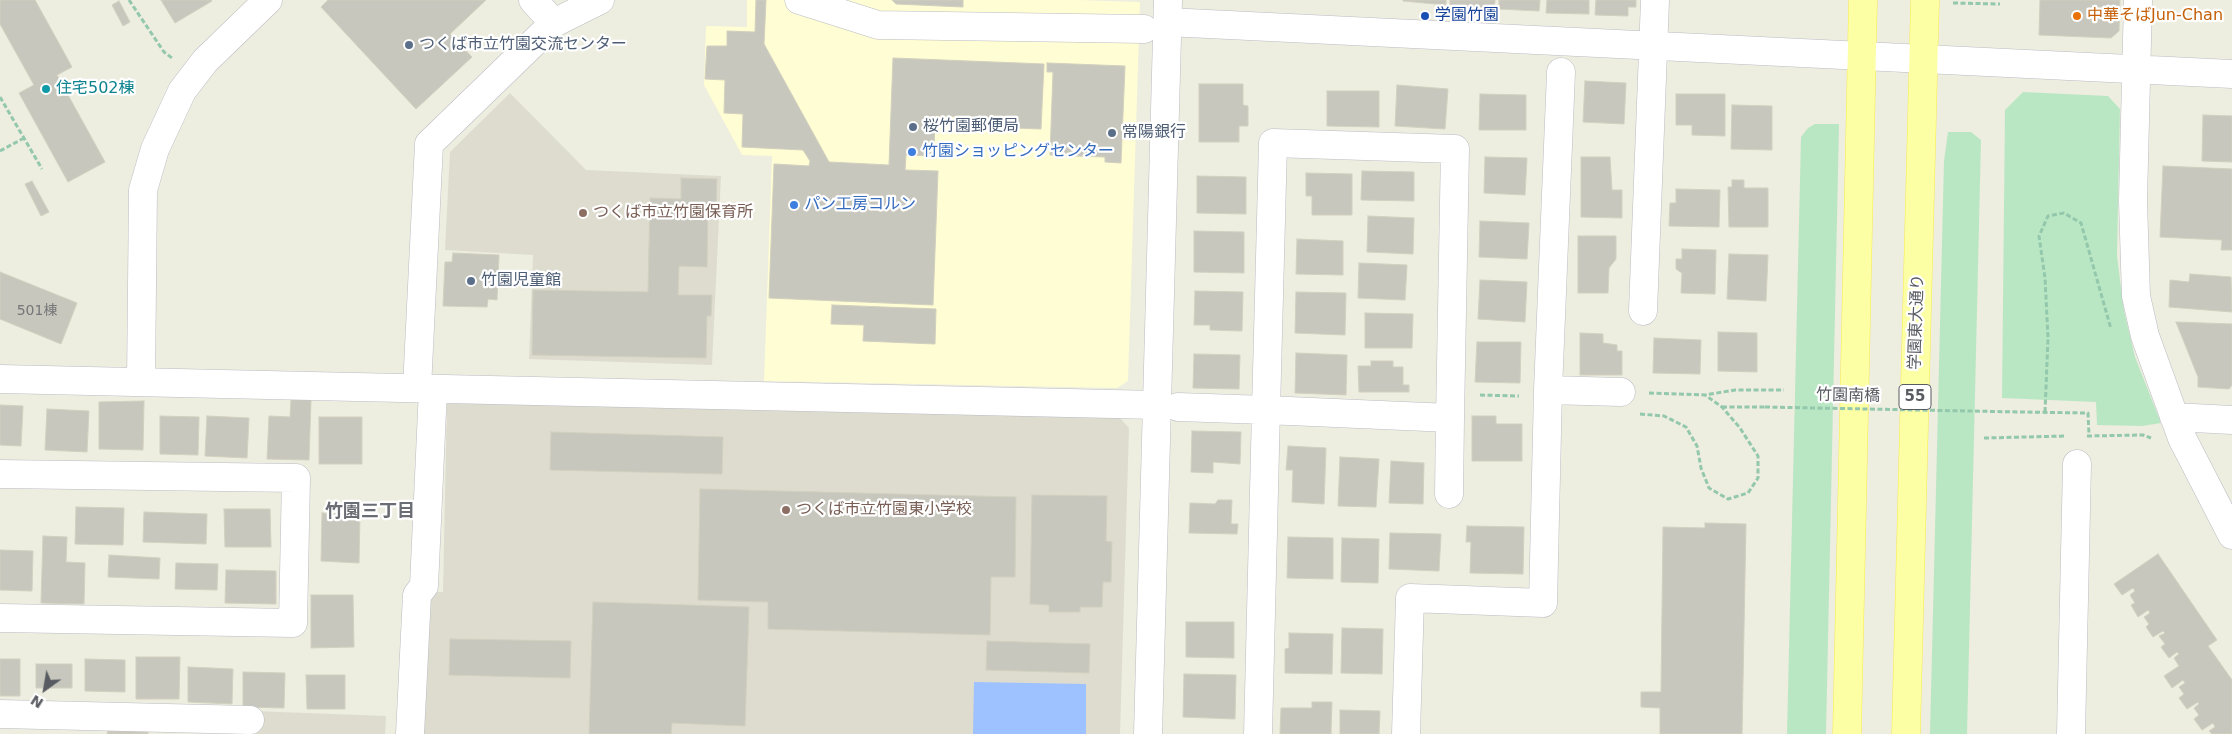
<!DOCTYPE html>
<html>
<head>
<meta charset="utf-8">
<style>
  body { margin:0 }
  #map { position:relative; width:2232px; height:734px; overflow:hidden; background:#edede0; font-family:"DejaVu Sans",sans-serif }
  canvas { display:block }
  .north { position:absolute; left:20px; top:664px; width:50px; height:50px; -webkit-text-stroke:4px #fff; paint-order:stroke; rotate:212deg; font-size:14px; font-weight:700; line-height:20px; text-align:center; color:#595b62 }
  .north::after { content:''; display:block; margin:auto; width:18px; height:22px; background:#595b62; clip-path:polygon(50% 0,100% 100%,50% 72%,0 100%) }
</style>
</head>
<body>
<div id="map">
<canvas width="2232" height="734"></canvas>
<div class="north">N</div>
</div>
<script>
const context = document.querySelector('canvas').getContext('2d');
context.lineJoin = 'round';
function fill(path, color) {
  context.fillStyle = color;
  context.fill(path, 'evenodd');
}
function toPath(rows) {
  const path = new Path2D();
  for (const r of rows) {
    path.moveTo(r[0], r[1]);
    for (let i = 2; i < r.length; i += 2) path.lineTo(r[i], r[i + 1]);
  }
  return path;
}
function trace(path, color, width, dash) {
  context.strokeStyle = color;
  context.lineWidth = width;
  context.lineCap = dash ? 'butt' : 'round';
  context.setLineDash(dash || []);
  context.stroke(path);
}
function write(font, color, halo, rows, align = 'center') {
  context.font = font + ' "DejaVu Sans","Noto Sans JP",sans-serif';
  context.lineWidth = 4.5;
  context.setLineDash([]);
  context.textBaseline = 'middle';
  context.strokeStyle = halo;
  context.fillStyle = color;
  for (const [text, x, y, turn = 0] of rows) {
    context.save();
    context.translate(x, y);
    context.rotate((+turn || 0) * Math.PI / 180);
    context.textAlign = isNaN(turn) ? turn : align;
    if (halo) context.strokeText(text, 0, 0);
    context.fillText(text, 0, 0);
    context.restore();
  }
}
const commercial = toPath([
  [747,0,1079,0,1140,2,1128,381,1117,388,764,381,772,156,742,155,704,85,706,26,747,27]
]);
const education = toPath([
  [510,93,586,170,721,176,712,365,529,359,533,255,445,250,450,152],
  [447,402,1120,418,1129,428,1120,734,419,734,428,592,443,592],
  [253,711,386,716,385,734,253,734]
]);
const green = toPath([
  [2023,92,2108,96,2120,109,2117,256,2124,311,2135,357,2161,423,2142,426,2097,425,2096,402,2002,398,2005,110],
  [1815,124,1839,124,1826,734,1787,734,1801,137,1808,128],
  [1948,132,1971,132,1981,140,1967,734,1930,734,1944,161]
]);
const water = toPath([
  [974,682,1086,684,1086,734,973,734]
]);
const building = toPath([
  [0,0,35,0,72,67,57,75,105,162,68,182,19,93,34,85,0,24,0,0],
  [161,0,211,0,212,1,175,23,161,0],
  [328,0,486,0,450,34,472,57,416,109,321,7,328,0],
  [756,0,766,0,764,44,829,162,889,165,893,58,1044,64,1041,129,964,126,964,117,935,116,934,156,906,155,905,170,938,171,933,305,769,298,774,164,809,166,810,161,803,150,742,147,743,114,724,113,725,80,705,79,707,46,727,46,727,31,755,32,756,0],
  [892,0,963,0,963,7,896,4,892,0],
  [1446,0,1446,5,1403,1,1403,0,1446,0],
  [1450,0,1495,0,1494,11,1450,9,1450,0],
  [1499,0,1540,0,1539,11,1499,9,1499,0],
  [1547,0,1589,0,1589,14,1546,13,1547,0],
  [1596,0,1636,0,1636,7,1628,7,1628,16,1595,15,1596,0],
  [2040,0,2120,0,2119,31,2111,38,2039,35,2040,0],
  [119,1,130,22,123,26,112,5,119,1],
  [1047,63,1125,66,1121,163,1105,162,1105,157,1050,155,1053,72,1047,72,1047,63],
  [1585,81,1626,83,1624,124,1583,122,1585,81],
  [1199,84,1243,84,1243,105,1248,106,1248,126,1239,126,1239,142,1199,142,1199,84],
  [1397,85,1448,89,1445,129,1395,126,1397,85],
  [1327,91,1379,91,1379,127,1327,126,1327,91],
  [1480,94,1526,95,1526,130,1479,130,1480,94],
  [1676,94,1725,94,1725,136,1692,135,1692,125,1676,125,1676,94],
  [1732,105,1772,106,1772,150,1731,149,1732,105],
  [2203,115,2232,116,2232,162,2202,161,2203,115],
  [1485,157,1527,158,1525,195,1484,193,1485,157],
  [1581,157,1610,157,1612,190,1622,190,1622,218,1581,217,1581,157],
  [2163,166,2232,169,2232,250,2221,250,2222,240,2160,237,2163,166],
  [1362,171,1414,172,1414,201,1361,200,1362,171],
  [1306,173,1352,174,1352,215,1312,215,1312,196,1306,196,1306,173],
  [1197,176,1246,177,1246,214,1197,213,1197,176],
  [681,178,717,179,716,205,708,205,707,267,679,266,678,295,712,295,711,316,707,316,706,358,532,355,533,290,648,292,650,198,681,199,681,178],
  [1732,180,1744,180,1744,188,1768,188,1768,227,1729,227,1728,187,1732,187,1732,180],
  [32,181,49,212,41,216,25,184,32,181],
  [1676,189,1720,190,1719,227,1669,226,1670,203,1676,203,1676,189],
  [1368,216,1414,218,1413,254,1367,252,1368,216],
  [1480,221,1529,223,1527,259,1479,257,1480,221],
  [1194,231,1244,232,1244,273,1194,272,1194,231],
  [1578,236,1616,236,1616,259,1609,268,1608,293,1578,293,1578,236],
  [1297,239,1343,241,1343,275,1296,274,1297,239],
  [1682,249,1716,250,1715,294,1681,293,1682,273,1676,269,1676,259,1682,259,1682,249],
  [453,253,499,255,497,300,488,299,487,307,443,306,445,262,452,262,453,253],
  [1729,254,1768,255,1766,301,1727,299,1729,254],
  [1359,263,1407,265,1405,300,1358,298,1359,263],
  [0,272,77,303,61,344,0,319,0,272],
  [2190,274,2231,277,2232,312,2169,307,2170,280,2189,282,2190,274],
  [1480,280,1527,282,1525,322,1478,319,1480,280],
  [1195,291,1243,292,1242,331,1210,330,1210,325,1194,325,1195,291],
  [1296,292,1346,293,1345,335,1295,333,1296,292],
  [832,305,936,309,935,344,863,341,864,325,831,324,832,305],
  [1365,313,1413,314,1412,348,1365,348,1365,313],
  [2176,322,2232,324,2232,385,2229,389,2198,387,2198,377,2176,322],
  [1718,332,1757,333,1757,372,1718,371,1718,332],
  [1580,333,1603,334,1603,343,1617,345,1617,351,1622,351,1622,375,1580,375,1580,333],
  [1654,338,1701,340,1700,374,1653,373,1654,338],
  [1477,342,1521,342,1520,383,1475,382,1477,342],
  [1296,353,1347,355,1346,395,1295,393,1296,353],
  [1194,354,1240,355,1239,389,1193,388,1194,354],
  [1371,361,1393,361,1393,367,1403,367,1403,385,1409,385,1409,392,1359,392,1358,366,1371,366,1371,361],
  [291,400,311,400,309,460,267,459,269,416,290,417,291,400],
  [144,401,143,450,99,449,99,402,144,401],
  [0,405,23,406,21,446,0,445,0,405],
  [47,409,89,411,87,452,45,450,47,409],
  [160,416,199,417,198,455,160,454,160,416],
  [207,416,249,418,247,458,205,456,207,416],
  [1472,416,1496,416,1496,424,1522,424,1522,461,1472,461,1472,416],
  [319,417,362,417,362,464,319,464,319,417],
  [1192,431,1241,432,1240,464,1213,462,1213,473,1191,472,1192,431],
  [551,432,723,437,722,474,550,470,551,432],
  [1288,446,1326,448,1324,504,1292,502,1293,470,1286,470,1288,446],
  [1340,457,1379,459,1376,507,1338,506,1340,457],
  [1391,461,1424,463,1423,504,1389,503,1391,461],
  [700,489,1016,497,1015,577,991,577,990,635,768,629,768,602,698,600,700,489],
  [1032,495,1107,496,1106,541,1112,542,1111,582,1103,582,1102,607,1080,607,1080,612,1049,612,1049,605,1030,604,1032,495],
  [1218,500,1232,500,1231,524,1238,524,1237,534,1189,533,1190,503,1215,504,1218,500],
  [76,507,124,508,123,545,75,544,76,507],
  [224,509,270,509,271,547,225,547,224,509],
  [144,512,207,514,206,544,143,542,144,512],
  [322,513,360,514,359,563,321,561,322,513],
  [1705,523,1746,524,1742,734,1660,734,1660,708,1641,707,1641,692,1661,692,1663,527,1705,528,1705,523],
  [1467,526,1524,527,1523,574,1470,573,1471,542,1466,542,1467,526],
  [1390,533,1441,534,1439,571,1389,569,1390,533],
  [43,536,67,537,66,562,85,563,84,604,41,603,43,536],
  [1288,537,1333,538,1333,579,1287,578,1288,537],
  [1342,538,1379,539,1378,583,1341,582,1342,538],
  [0,550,33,551,32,591,0,590,0,550],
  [2158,554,2217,640,2208,646,2232,680,2232,734,2212,734,2209,731,2215,727,2213,723,2202,730,2194,719,2199,715,2194,708,2199,704,2198,702,2187,709,2179,698,2184,694,2179,687,2185,683,2183,680,2172,688,2164,676,2179,666,2174,658,2179,654,2177,652,2169,658,2161,647,2165,644,2159,636,2165,633,2163,631,2153,637,2146,627,2149,624,2144,617,2150,613,2148,610,2138,617,2131,605,2135,603,2130,595,2135,591,2133,588,2122,595,2114,584,2158,554],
  [109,555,160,558,159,579,108,577,109,555],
  [176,563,218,564,217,590,175,589,176,563],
  [226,570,276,571,276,604,225,603,226,570],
  [311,595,353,595,354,647,311,648,311,595],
  [593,602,749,607,745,726,672,723,671,734,589,734,593,602],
  [1186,622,1234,622,1234,658,1186,657,1186,622],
  [1342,628,1383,629,1382,674,1341,673,1342,628],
  [1289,633,1333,634,1332,674,1285,673,1285,649,1289,648,1289,633],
  [450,639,571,641,570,678,449,675,450,639],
  [987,641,1090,644,1089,673,986,670,987,641],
  [136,657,180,657,179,699,136,699,136,657],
  [0,659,20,659,20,696,0,696,0,659],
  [85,659,125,660,125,692,85,691,85,659],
  [36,664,72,664,72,688,36,688,36,664],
  [188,667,233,669,232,704,188,702,188,667],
  [243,672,285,673,284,708,243,707,243,672],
  [1184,674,1236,675,1235,719,1183,717,1184,674],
  [306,675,345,675,345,709,307,709,306,675],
  [1312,702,1332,702,1331,734,1280,734,1281,708,1312,708,1312,702],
  [1340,710,1380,711,1379,734,1340,734,1340,710],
  [108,731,148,732,148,734,107,734,108,731]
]);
const path = toPath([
  [129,0,164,52,172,58],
  [1953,3,2000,4],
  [0,97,42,169],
  [0,151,24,138],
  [1649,393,1705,395,1735,390,1784,390],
  [1480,395,1519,396],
  [1722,407,1765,407],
  [2020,412,2088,413,2089,435],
  [2045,412,2048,338,2045,278,2039,236,2048,216,2064,213,2081,223,2111,329],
  [1640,414,1664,416,1686,427,1697,446,1701,468,1709,488,1728,499,1748,493,1758,478,1758,456,1740,428,1722,407,1705,395],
  [2087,436,2143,435,2151,438],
  [1984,438,2066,436]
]);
const minor = toPath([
  [799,0,878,25,1144,29],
  [2138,0,2133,201,2136,296,2145,336,2182,438,2232,535],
  [1167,22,2232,74],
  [554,23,600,0],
  [1643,311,1655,0],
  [0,379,1157,405],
  [141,382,143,190,155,149,182,91,205,61,268,0],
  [417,388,429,144,554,23,533,0],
  [1548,390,1621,392],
  [1178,407,1266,410,1450,418,1455,149,1273,143,1266,410,1258,734],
  [2174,417,2232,420],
  [0,474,296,478,293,623,0,618],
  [1449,494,1450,418],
  [0,714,250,720],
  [410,734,417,595,424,586,433,389],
  [1148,734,1168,0],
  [1406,734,1410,598,1543,603,1548,390,1561,72],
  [2071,734,2077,464]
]);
const major = toPath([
  [1847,734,1863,0],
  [1906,734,1925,0]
]);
const pathBridge = toPath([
  [1765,407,2020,412]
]);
const markers = [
  [1425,16,5,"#1a4fb4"],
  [2077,16,5,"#e8710a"],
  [409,45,5,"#5c6f8a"],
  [46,89,5,"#0f9aa8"],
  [913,127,5,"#5c6f8a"],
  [1112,133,5,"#5c6f8a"],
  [912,152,5,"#3f7fe0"],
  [794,205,5,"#3f7fe0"],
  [583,213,5,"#8d6e63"],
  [471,281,5,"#5c6f8a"],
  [786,510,5,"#8d6e63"]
];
const numberNames = [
  ["501棟",37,311]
];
const shields = [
  [1915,397,32]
];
const shieldNames = [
  ["55",1915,397]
];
const transitNames = [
  ["学園竹園",1435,16]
];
const foodNames = [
  ["中華そばJun-Chan",2087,16]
];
const serviceNames = [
  ["つくば市立竹園交流センター",419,45],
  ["桜竹園郵便局",923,127],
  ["常陽銀行",1122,133],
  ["竹園児童館",481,281]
];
const cultureNames = [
  ["住宅502棟",56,89]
];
const shopNames = [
  ["竹園ショッピングセンター",922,152],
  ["パン工房コルン",804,205]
];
const educationNames = [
  ["つくば市立竹園保育所",593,213],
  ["つくば市立竹園東小学校",796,510]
];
const streetNames = [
  ["学園東大通り",1917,322,-88],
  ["竹園南橋",1848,396,1]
];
const neighbourhoodNames = [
  ["竹園三丁目",370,512]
];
fill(commercial, '#fffdd3');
fill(education, '#dddccf');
fill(green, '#bae7c3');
fill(water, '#9ec2ff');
fill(building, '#c8c7bd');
trace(building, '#d2d0be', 1);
trace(minor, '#bbbcc3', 29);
trace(major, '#faeb4c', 29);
trace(path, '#93c8ac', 3, [5, 2.5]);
trace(minor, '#fff', 28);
trace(major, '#fcffa3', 28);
trace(pathBridge, '#93c8ac', 3, [5, 2.5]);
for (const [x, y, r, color] of markers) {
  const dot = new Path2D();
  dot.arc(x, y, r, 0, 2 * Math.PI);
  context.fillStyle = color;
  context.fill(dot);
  trace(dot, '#fff', 2);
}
write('14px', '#757679', null, numberNames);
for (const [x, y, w] of shields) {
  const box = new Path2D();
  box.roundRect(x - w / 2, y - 12.5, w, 25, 4);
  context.fillStyle = '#fff';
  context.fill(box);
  trace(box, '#595b62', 1);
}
write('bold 15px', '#595b62', null, shieldNames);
write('16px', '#164399', '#fff', transitNames, 'left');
write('16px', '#c56008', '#fff', foodNames, 'left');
write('16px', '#4e5e75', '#fff', serviceNames, 'left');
write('16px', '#0d838f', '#fff', cultureNames, 'left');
write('16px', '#366cbe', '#fff', shopNames, 'left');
write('16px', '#785e54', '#fff', educationNames, 'left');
write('16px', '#595b62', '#fff', streetNames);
write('bold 18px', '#6a6d74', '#fff', neighbourhoodNames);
</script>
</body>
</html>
